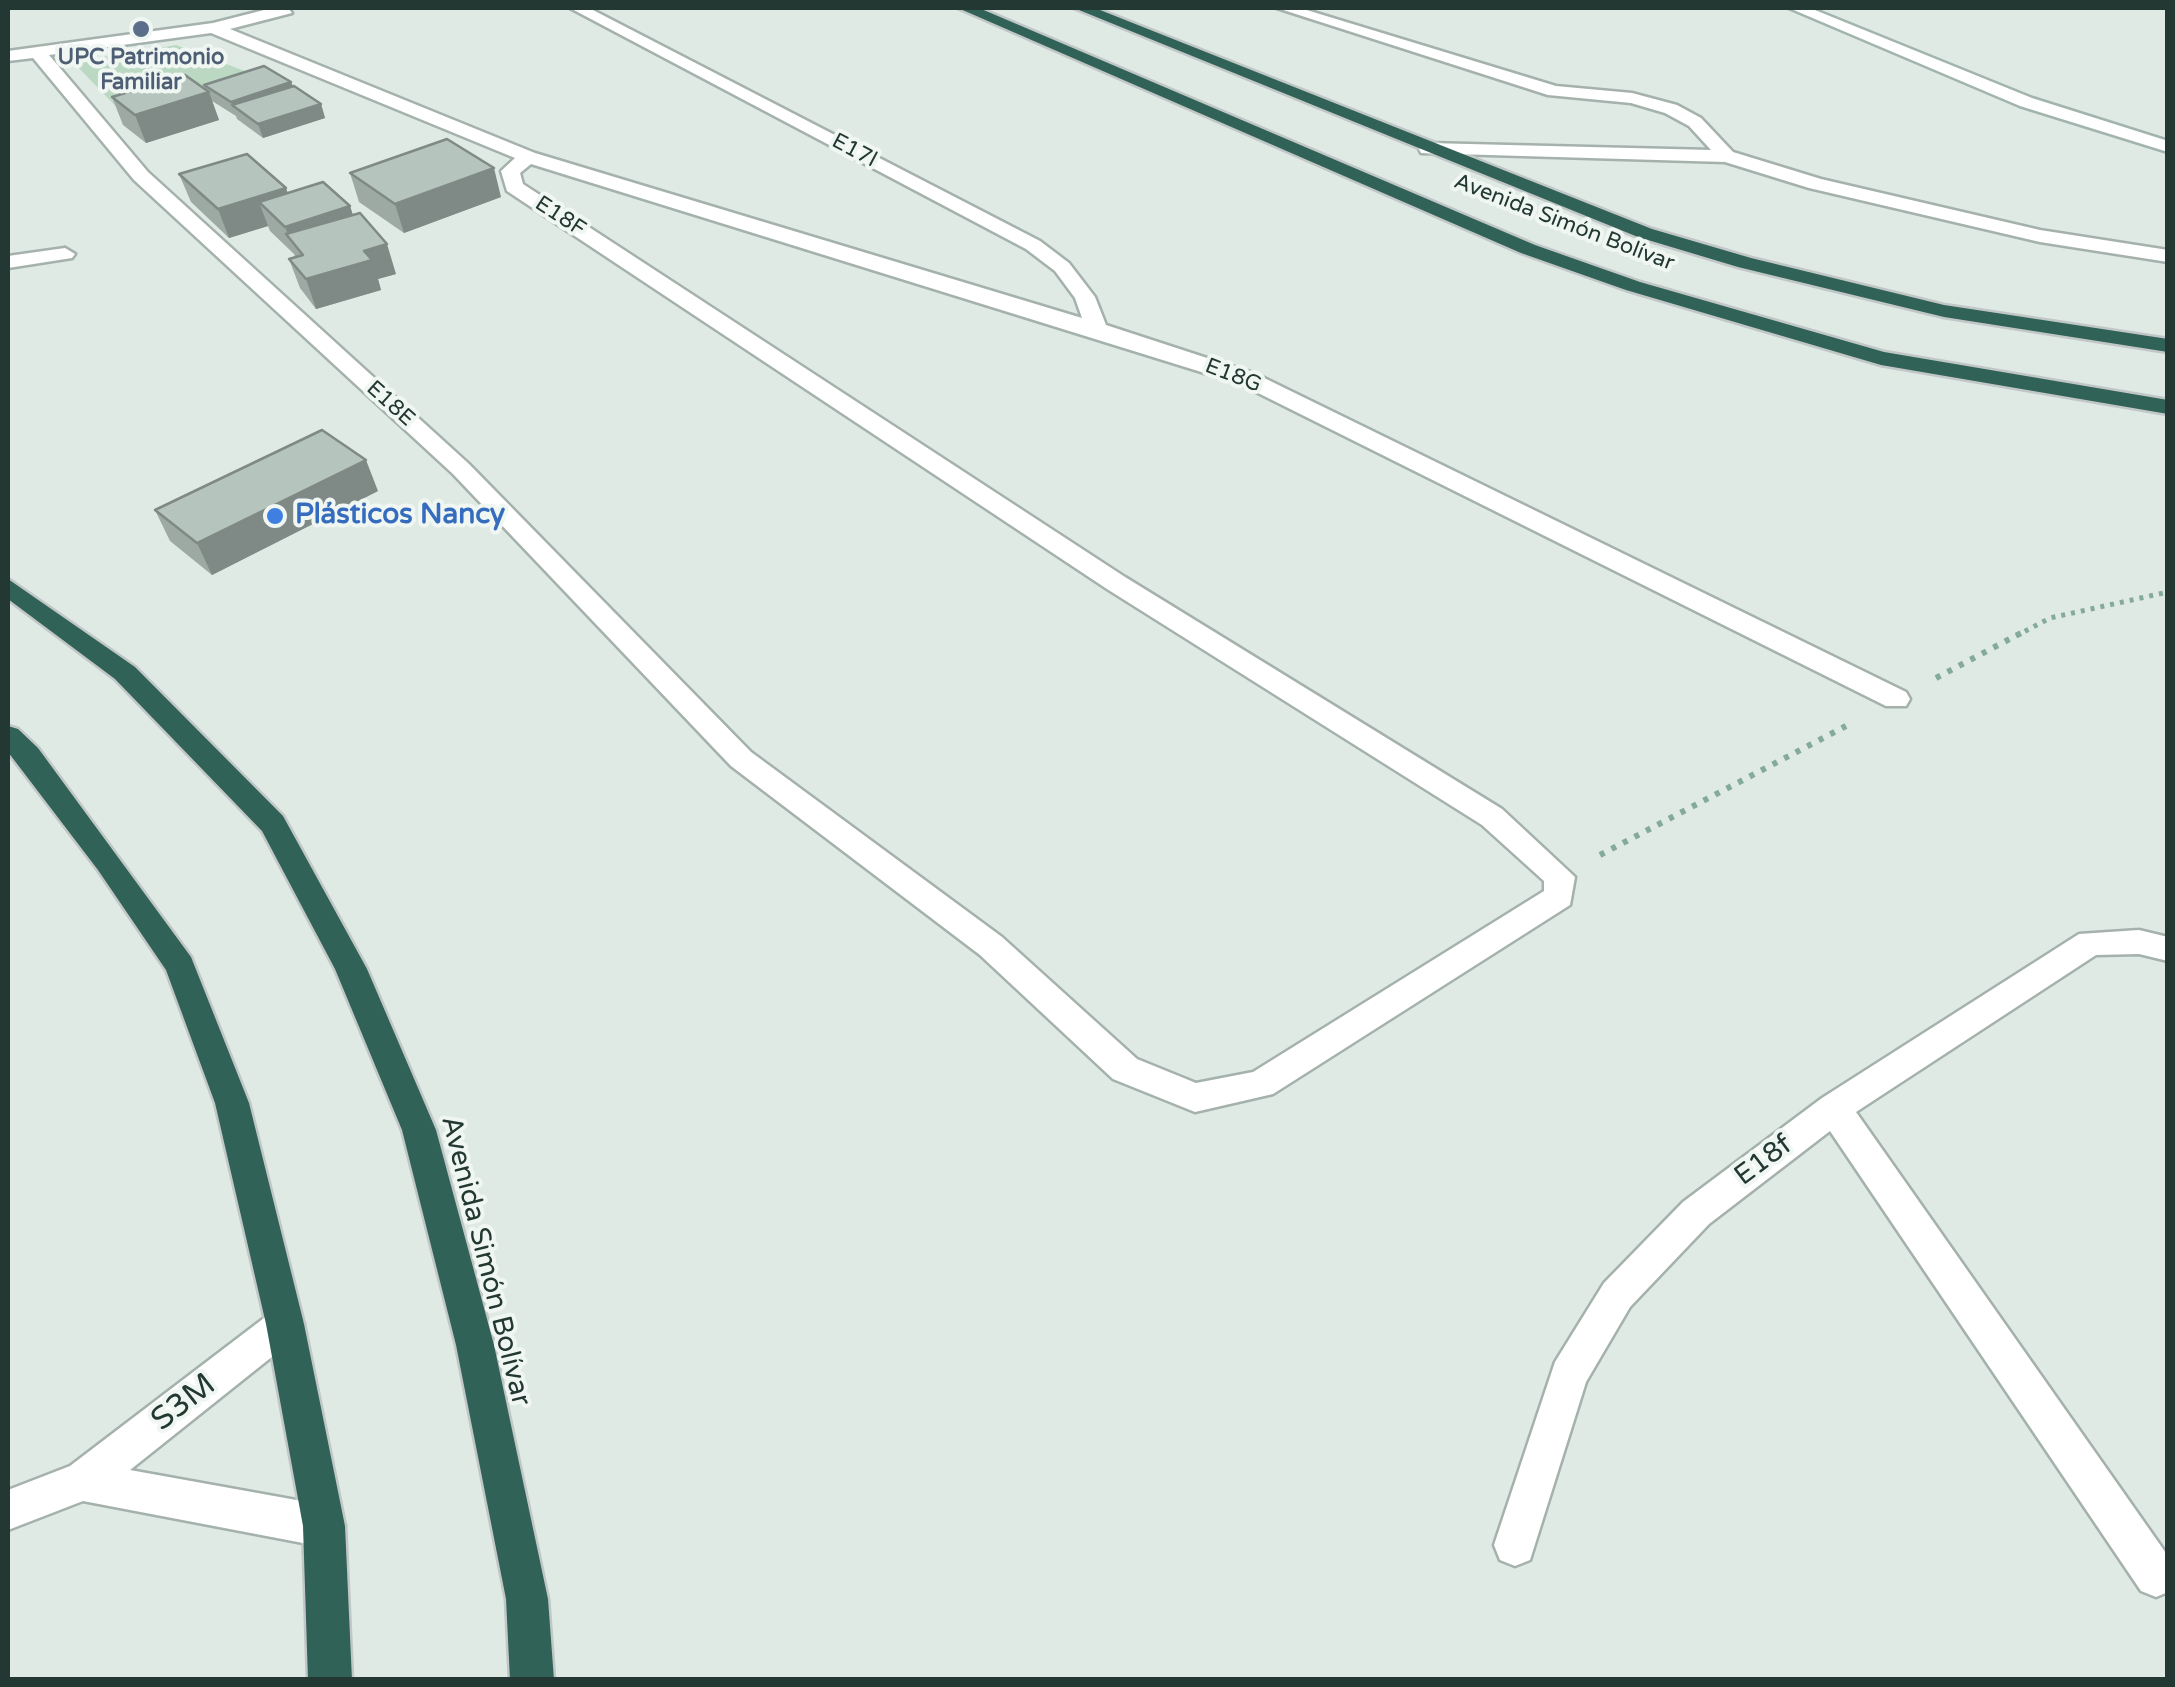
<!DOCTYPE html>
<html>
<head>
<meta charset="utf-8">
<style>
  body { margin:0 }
  #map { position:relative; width:2175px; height:1687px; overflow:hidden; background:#e0eae5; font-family:"Varela Round",sans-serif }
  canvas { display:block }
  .frame { position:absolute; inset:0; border:10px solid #233832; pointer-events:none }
</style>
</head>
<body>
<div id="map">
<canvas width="2175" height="1687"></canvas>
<div class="frame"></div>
</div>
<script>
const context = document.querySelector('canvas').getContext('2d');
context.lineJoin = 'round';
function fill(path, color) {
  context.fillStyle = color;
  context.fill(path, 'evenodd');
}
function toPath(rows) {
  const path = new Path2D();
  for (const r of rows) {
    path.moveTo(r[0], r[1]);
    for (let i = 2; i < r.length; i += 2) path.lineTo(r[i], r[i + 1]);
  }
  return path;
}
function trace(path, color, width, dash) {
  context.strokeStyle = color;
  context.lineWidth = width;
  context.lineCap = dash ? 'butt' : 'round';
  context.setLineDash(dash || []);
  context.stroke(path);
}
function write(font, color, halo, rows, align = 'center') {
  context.font = font + ' "Varela Round",sans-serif';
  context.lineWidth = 8;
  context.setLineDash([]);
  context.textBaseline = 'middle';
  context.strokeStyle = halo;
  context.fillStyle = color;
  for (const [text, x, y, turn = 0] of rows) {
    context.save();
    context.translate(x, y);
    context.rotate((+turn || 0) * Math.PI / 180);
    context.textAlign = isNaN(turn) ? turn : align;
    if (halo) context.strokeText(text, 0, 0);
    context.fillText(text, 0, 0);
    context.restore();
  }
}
const green = toPath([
  [176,45,266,79,128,119,73,62]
]);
const pathFar1 = toPath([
  [2016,636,2050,618,2168,592]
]);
const path = toPath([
  [1936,678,2021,633],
  [1600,855,1846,726]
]);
const lane = toPath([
  [1277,8,1300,8,1556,86,1632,93,1677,105,1701,118,1733,152,1821,179,2040,230,2168,250,2168,262,2040,242,1809,188,1725,162,1421,153,1419,149,1428,143,1711,150,1689,126,1665,113,1631,103,1548,95,1277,8]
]);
const street = toPath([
  [272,8,288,8,292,13,230,29,535,153,1082,318,1075,298,1055,271,1026,249,570,8,589,8,1040,241,1069,263,1095,297,1106,325,1256,374,1906,692,1910,699,1906,706,1886,706,1240,384,531,164,520,173,523,184,1125,577,1502,809,1575,877,1570,905,1273,1094,1195,1112,1113,1079,980,955,731,766,453,474,134,180,33,58,8,61,8,51,213,23,272,8],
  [211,33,515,158,501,171,507,191,1107,589,1482,825,1544,881,1544,891,1253,1072,1196,1083,1137,1059,1002,937,751,752,469,464,148,172,49,55,211,33],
  [65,248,75,254,72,258,8,268,8,256,65,248],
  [2139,930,2168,937,2168,961,2139,954,2096,955,1856,1112,2168,1556,2168,1592,2156,1597,2141,1591,1830,1131,1709,1224,1630,1307,1586,1382,1530,1560,1515,1566,1500,1560,1494,1545,1555,1362,1604,1283,1683,1202,1822,1098,2079,934,2139,930],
  [285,1306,298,1312,304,1324,298,1336,130,1470,324,1505,339,1511,345,1526,339,1541,324,1547,83,1501,8,1530,8,1490,70,1466,272,1312,285,1306]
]);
const secondary = toPath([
  [1789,8,1810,8,2032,98,2168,141,2168,152,2020,106,1789,8]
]);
const highway = toPath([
  [958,8,979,8,1535,245,1640,282,1884,352,2168,400,2168,414,1881,365,1626,290,1521,253,958,8],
  [1074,8,1095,8,1652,229,1751,258,1944,305,2168,339,2168,352,1944,317,1738,267,1638,237,1074,8],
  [8,579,135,667,283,816,367,969,436,1130,494,1345,548,1599,554,1680,510,1680,506,1599,456,1345,402,1130,335,969,262,831,115,679,8,599,8,579],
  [8,726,18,729,38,748,191,957,249,1103,304,1324,345,1526,352,1680,308,1680,303,1526,266,1324,215,1103,166,970,98,870,8,752,8,726]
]);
const wall = toPath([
  [291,82,293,86,321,104,325,118,263,138,237,119,236,116,212,101,219,120,146,143,123,125,112,97,205,90,204,85],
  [350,173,501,197,404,233,359,202],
  [179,174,288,193,350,206,353,215,396,274,378,279,381,290,316,309,300,288,289,259,295,257,294,254,270,231,268,226,229,238,191,202],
  [378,491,212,575,170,541,155,510]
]);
const shadedWall = toPath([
  [291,82,296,96,232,105,236,116,231,102],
  [209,92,219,120,146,143,135,115],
  [321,104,325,118,263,138,258,124],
  [494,168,501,197,404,233,395,204],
  [286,188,296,217,259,202,268,226,229,238,218,209],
  [350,206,359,235,289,237,285,227],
  [387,244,396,274,378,279,381,290,316,309,306,279,364,251],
  [366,460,378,491,212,575,197,543]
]);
const building = toPath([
  [264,66,291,82,231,102,204,85,264,66],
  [185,75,209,92,135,115,112,97,185,75],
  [294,86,321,104,258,124,232,105,294,86],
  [447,139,494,168,395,204,350,173,447,139],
  [247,154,286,188,218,209,179,174,247,154],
  [323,182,350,206,285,227,259,202,323,182],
  [360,213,387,244,364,251,372,260,306,279,289,259,303,255,286,234,360,213],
  [322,430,366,460,197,543,155,510,322,430]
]);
const markers = [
  [141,29,10,"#5c6f8a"],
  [275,516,10,"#3f7fe0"]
];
const farServicenames = [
  ["UPC Patrimonio",141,58],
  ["Familiar",141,83]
];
const farStreetnames = [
  ["E17l",854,151,28],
  ["E18F",560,217,33],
  ["Avenida Simón Bolívar",1564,223,21],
  ["E18G",1233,376,21],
  ["E18E",390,404,42]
];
const shopNames = [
  ["Plásticos Nancy",295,516]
];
const streetNames = [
  ["E18f",1764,1161,-37],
  ["Avenida Simón Bolívar",485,1261,76]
];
const nearStreetnames = [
  ["S3M",184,1403,-38]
];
fill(green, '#bbd9c2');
trace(lane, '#a4b1ac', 5);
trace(street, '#a4b1ac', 5);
trace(secondary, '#a1b4ad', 5);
trace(highway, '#c1c7c6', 5);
trace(pathFar1, '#84aa9d', 5, [4, 6]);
trace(path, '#84aa9d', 6, [5, 8]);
fill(lane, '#fff');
fill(street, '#fff');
fill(secondary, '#fff');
fill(highway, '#316257');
fill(wall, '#9da9a3');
fill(shadedWall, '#7f8985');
fill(building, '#b6c4be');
trace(building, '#7f8985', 2.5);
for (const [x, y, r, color] of markers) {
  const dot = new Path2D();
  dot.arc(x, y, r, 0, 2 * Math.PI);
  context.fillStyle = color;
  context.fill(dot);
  trace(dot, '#f0f7f3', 4);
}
write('bold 22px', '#4e5e75', '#f0f7f3', farServicenames);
write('22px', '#233832', '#f0f7f3', farStreetnames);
write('bold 28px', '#366cbe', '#f0f7f3', shopNames, 'left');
write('28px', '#233832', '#f0f7f3', streetNames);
write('32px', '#233832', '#f0f7f3', nearStreetnames);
</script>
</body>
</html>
